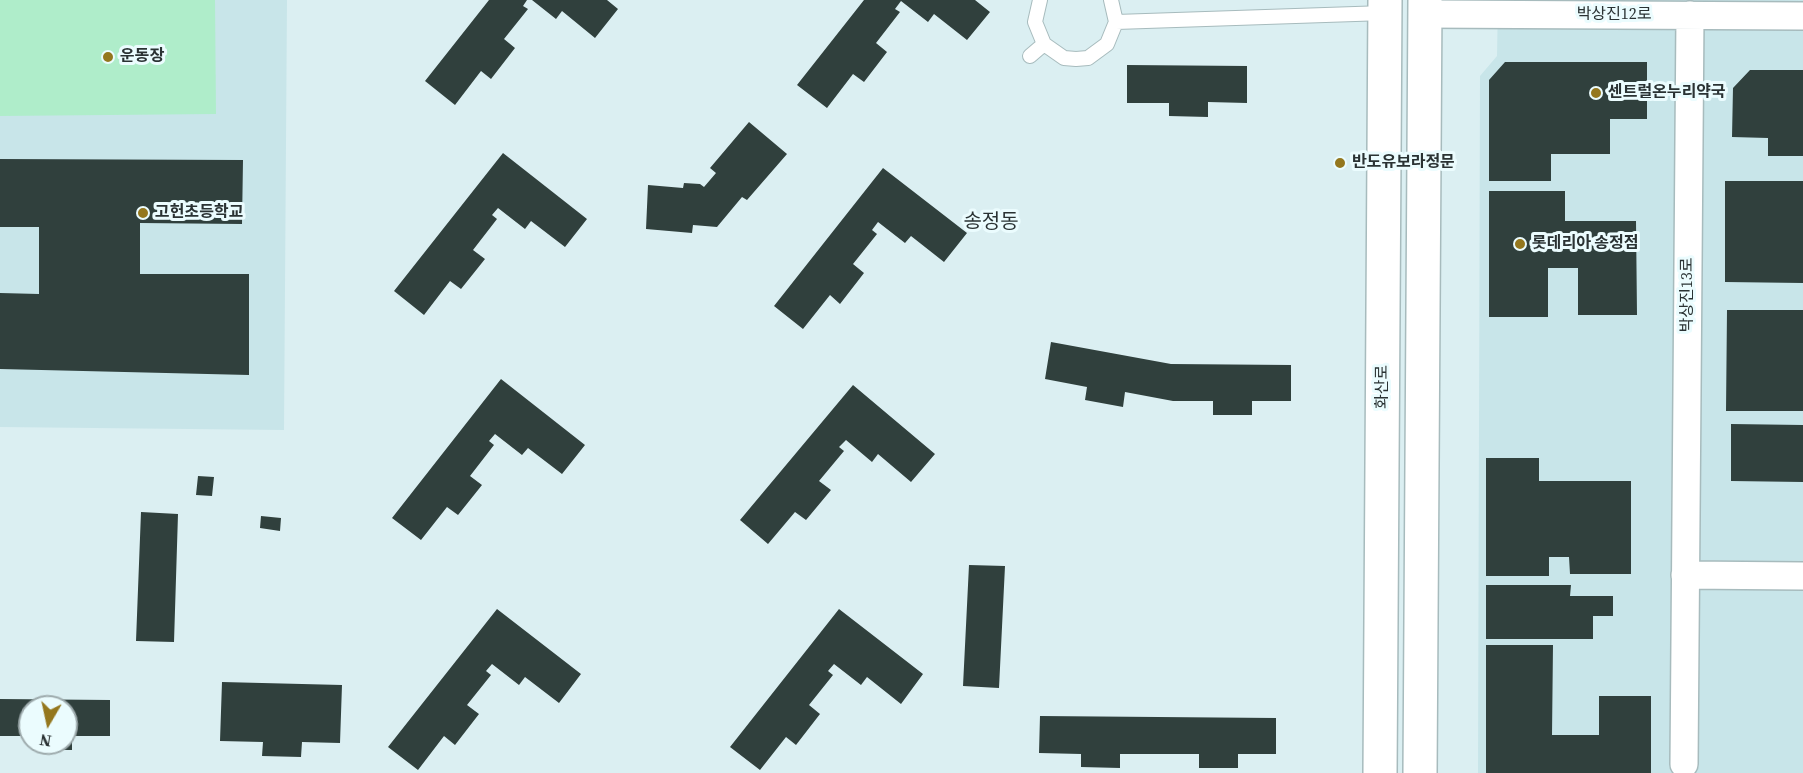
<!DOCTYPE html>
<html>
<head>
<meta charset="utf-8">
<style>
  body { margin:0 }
  #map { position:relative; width:1803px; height:773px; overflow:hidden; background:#dbeff2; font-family:"Source Serif 4",serif }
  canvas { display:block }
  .north { position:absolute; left:18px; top:695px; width:60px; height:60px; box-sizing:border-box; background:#ebfcfe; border:2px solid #9eabad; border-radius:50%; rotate:189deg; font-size:16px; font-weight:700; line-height:24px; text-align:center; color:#2a3233 }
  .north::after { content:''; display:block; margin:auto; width:21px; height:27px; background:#94771e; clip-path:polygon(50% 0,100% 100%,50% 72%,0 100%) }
</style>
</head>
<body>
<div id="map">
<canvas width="1803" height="773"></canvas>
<div class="north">N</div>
</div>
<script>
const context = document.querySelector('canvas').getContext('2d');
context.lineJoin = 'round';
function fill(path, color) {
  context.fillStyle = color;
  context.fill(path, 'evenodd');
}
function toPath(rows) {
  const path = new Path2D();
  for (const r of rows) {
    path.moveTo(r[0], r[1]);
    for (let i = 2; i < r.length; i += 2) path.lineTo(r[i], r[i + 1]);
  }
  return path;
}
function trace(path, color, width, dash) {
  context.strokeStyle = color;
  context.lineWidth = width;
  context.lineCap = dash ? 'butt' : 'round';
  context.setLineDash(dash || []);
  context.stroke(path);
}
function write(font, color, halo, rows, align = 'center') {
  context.font = font + ' "Source Serif 4","Noto Sans KR",serif';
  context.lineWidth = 6;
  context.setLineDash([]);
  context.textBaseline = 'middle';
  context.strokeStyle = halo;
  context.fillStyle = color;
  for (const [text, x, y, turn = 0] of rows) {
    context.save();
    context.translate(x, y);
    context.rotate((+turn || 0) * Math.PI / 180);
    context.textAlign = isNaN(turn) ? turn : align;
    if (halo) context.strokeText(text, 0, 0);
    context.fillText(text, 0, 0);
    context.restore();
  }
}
const built = toPath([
  [0,0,287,0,284,430,0,427],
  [1498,0,1803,0,1803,773,1478,773,1480,76,1497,56]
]);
const green = toPath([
  [0,0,215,0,216,114,0,116]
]);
const building = toPath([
  [489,0,527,0,523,6,528,9,504,39,515,48,491,79,481,71,455,105,425,81],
  [532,0,607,0,618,9,595,38,562,11,556,19],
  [864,0,975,0,990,12,967,40,934,14,928,22,901,1,895,9,900,12,876,43,887,52,864,82,853,74,827,108,797,85],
  [1505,62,1647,62,1647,119,1610,119,1610,154,1551,154,1551,181,1489,181,1489,80],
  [1127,65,1247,66,1247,103,1208,102,1208,117,1169,116,1169,103,1127,103],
  [1750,70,1803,70,1803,156,1768,156,1768,138,1732,137,1733,88],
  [749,122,787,154,747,200,742,197,717,227,693,225,692,233,646,229,648,185,683,188,684,183,700,184,704,187,716,173,710,168],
  [503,153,587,219,565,247,531,221,525,229,498,208,492,215,497,219,473,250,485,259,461,289,450,281,424,315,394,291],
  [0,159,243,160,242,224,140,223,140,274,249,274,249,375,0,369,0,293,39,294,39,227,0,227],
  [883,168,967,233,944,262,911,236,905,243,878,222,872,230,877,234,853,264,864,273,840,304,830,295,803,329,774,306],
  [1725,181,1803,181,1803,283,1725,282],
  [1489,191,1565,191,1565,221,1636,221,1637,315,1578,315,1578,268,1548,268,1548,317,1489,317],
  [1727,310,1803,310,1803,411,1726,411],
  [1051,342,1171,364,1291,365,1291,401,1252,401,1252,415,1213,415,1213,401,1173,401,1125,392,1123,407,1085,400,1087,387,1045,379],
  [501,379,585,445,562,474,528,448,522,455,495,434,489,441,494,445,470,476,482,485,458,515,447,507,421,540,392,518],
  [853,385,935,454,911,482,878,454,872,462,846,440,839,447,844,451,819,481,831,490,806,520,795,512,768,544,740,520],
  [1731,424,1803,425,1803,482,1731,481],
  [1486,458,1539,458,1539,481,1631,481,1631,574,1570,574,1569,557,1549,557,1549,576,1486,576],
  [198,476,214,477,212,496,196,495],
  [141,512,178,514,174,642,136,641],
  [261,516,281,518,280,531,260,528],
  [969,565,1005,566,999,688,963,686],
  [1486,585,1571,585,1570,596,1613,596,1613,616,1593,616,1593,639,1486,639],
  [497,609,581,674,559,703,525,677,519,685,492,664,486,671,491,675,467,705,479,714,455,745,444,736,418,770,388,747],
  [839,609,923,674,901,704,867,677,861,685,834,664,828,671,833,675,809,705,820,714,796,745,786,737,760,770,730,747],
  [1486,645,1553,645,1552,735,1599,735,1599,696,1651,696,1651,773,1486,773],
  [222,682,342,685,340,743,302,742,301,757,262,756,263,742,220,741],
  [0,699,110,700,110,736,72,736,72,750,33,750,33,743,66,743,66,707,30,707,30,736,0,736],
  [1040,716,1276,718,1276,754,1238,754,1238,768,1199,768,1199,754,1120,754,1120,768,1081,767,1081,754,1039,753]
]);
const lane = toPath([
  [1040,0,1035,22,1044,44,1064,58,1076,59,1088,58,1107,44,1116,22,1111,0],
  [1116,22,1385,13],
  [1030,56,1044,44]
]);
const street = toPath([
  [1424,14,1803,16],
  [1685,575,1803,576],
  [1684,764,1690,15]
]);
const secondary = toPath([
  [1380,773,1385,0],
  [1420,773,1425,0]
]);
const markers = [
  [108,57,6,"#94771e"],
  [1596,93,6,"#94771e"],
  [1340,163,6,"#94771e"],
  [143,213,6,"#94771e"],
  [1520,244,6,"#94771e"]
];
const streetNames = [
  ["박상진12로",1614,15],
  ["박상진13로",1688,295,-90],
  ["화산로",1383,387,-90]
];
const poiNames = [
  ["운동장",120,57],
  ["센트럴온누리약국",1608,93],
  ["반도유보라정문",1352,163],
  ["고헌초등학교",155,213],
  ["롯데리아 송정점",1532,244]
];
const quarterNames = [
  ["송정동",991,223]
];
fill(built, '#c8e5e9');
fill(green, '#afedca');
fill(building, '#30403d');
trace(lane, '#a7bbbd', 16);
trace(street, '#a7bbbd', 30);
trace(secondary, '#a7bbbd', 36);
trace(lane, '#fff', 14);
trace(street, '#fff', 27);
trace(secondary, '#fff', 33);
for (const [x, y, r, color] of markers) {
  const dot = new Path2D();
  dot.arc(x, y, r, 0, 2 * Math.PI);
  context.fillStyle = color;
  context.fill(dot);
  trace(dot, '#ebfcfe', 2);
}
write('16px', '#2a3233', '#ebfcfe', streetNames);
write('bold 16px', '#2a3233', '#ebfcfe', poiNames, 'left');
write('20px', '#2a3233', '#ebfcfe', quarterNames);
</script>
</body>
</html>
